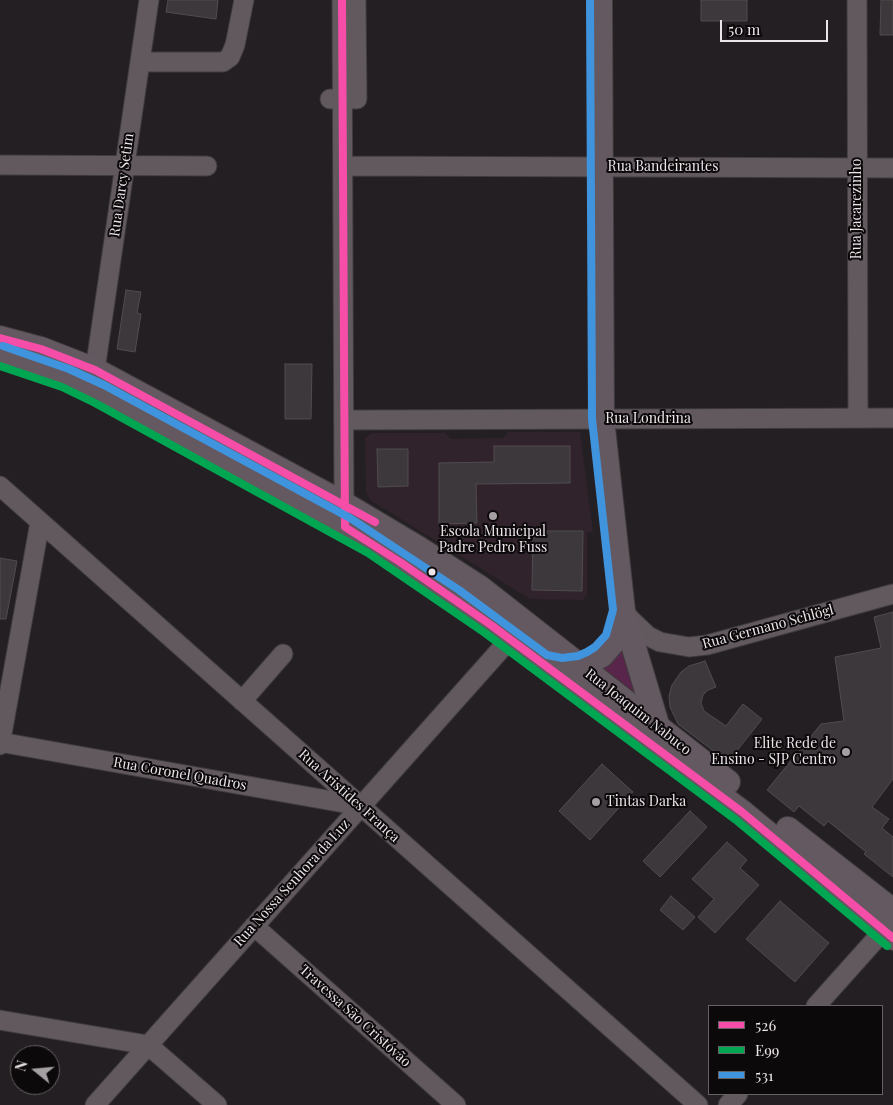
<!DOCTYPE html>
<html>
<head>
<meta charset="utf-8">
<style>
  body { margin:0 }
  #map { position:relative; width:893px; height:1105px; overflow:hidden; background:#241f22; font-family:"Playfair Display",serif }
  canvas { display:block }
  .legend { position:absolute; left:708px; top:1005px; width:175px; height:90px; box-sizing:border-box; background:#0c090b; border:1px solid #656164; margin:0; padding:6px 9px; list-style:none; font-size:15px; color:#ebe5e9 }
  .legend li { display:flex; align-items:center; gap:10px; height:25px }
  .legend b { width:25px; border:1px solid #656164 }
  .north { position:absolute; left:10px; top:1045px; width:50px; height:50px; box-sizing:border-box; background:#0c090b; border:1px solid #656164; border-radius:50%; rotate:287deg; font-size:14px; font-weight:700; line-height:20px; text-align:center; color:#ebe5e9 }
  .north::after { content:''; display:block; margin:auto; width:18px; height:22px; background:#a5a0a3; clip-path:polygon(50% 0,100% 100%,50% 72%,0 100%) }
  .scale { position:absolute; left:720px; top:20px; width:108px; height:22px; box-sizing:border-box; border:2px solid #ebe5e9; border-top:0; padding-left:6px; font-size:15px; line-height:18px; white-space:nowrap; color:#ebe5e9; -webkit-text-stroke:4px #0c090b; paint-order:stroke }
</style>
</head>
<body>
<div id="map">
<canvas width="893" height="1105"></canvas>
<ul class="legend">
<li><b style="height:6px;background:#f54da8"></b>526</li>
<li><b style="height:6px;background:#00a651"></b>E99</li>
<li><b style="height:6px;background:#4094de"></b>531</li>
</ul>
<div class="north">N</div>
<div class="scale">50 m</div>
</div>
<script>
const context = document.querySelector('canvas').getContext('2d');
context.lineJoin = 'round';
function fill(path, color) {
  context.fillStyle = color;
  context.fill(path, 'evenodd');
}
function toPath(rows) {
  const path = new Path2D();
  for (const r of rows) {
    path.moveTo(r[0], r[1]);
    for (let i = 2; i < r.length; i += 2) path.lineTo(r[i], r[i + 1]);
  }
  return path;
}
function trace(path, color, width, dash) {
  context.strokeStyle = color;
  context.lineWidth = width;
  context.lineCap = dash ? 'butt' : 'round';
  context.setLineDash(dash || []);
  context.stroke(path);
}
function write(font, color, halo, rows, align = 'center') {
  context.font = font + ' "Playfair Display",serif';
  context.lineWidth = 4;
  context.setLineDash([]);
  context.textBaseline = 'middle';
  context.strokeStyle = halo;
  context.fillStyle = color;
  for (const [text, x, y, turn = 0] of rows) {
    context.save();
    context.translate(x, y);
    context.rotate((+turn || 0) * Math.PI / 180);
    context.textAlign = isNaN(turn) ? turn : align;
    if (halo) context.strokeText(text, 0, 0);
    context.fillText(text, 0, 0);
    context.restore();
  }
}
const built = toPath([
  [508,432,580,432,593,532,587,533,587,595,583,600,530,599,370,500,366,492,365,438,372,433,445,433,451,439,503,438]
]);
const green = toPath([
  [626,642,642,698,599,665]
]);
const building = toPath([
  [168,0,218,0,216,19,166,12,168,0],
  [701,0,747,0,747,21,701,21,701,0],
  [881,0,893,0,893,35,880,35,881,0],
  [126,290,141,292,137,313,141,314,135,352,117,349,126,290],
  [285,364,312,364,311,419,285,419,285,364],
  [494,446,570,446,570,483,476,484,477,523,439,524,439,463,494,462,494,446],
  [377,449,408,449,408,486,378,487,377,449],
  [533,531,583,531,582,591,532,590,533,531],
  [0,558,17,561,6,619,0,619,0,558],
  [893,612,893,779,872,807,889,819,882,828,893,837,893,877,864,854,866,852,828,821,824,826,799,806,794,812,767,790,821,724,844,721,835,657,881,648,874,617,893,612],
  [705,661,716,687,708,690,703,695,701,703,704,711,726,726,743,704,762,719,728,762,678,724,670,707,669,696,672,685,681,672,689,666,705,661],
  [602,764,633,792,590,840,559,811,602,764],
  [690,811,707,827,660,877,643,861,690,811],
  [727,842,747,860,740,868,759,885,715,933,698,917,714,899,692,879,727,842],
  [671,896,695,917,683,930,660,910,671,896],
  [780,901,829,943,795,982,746,939,780,901]
]);
const minor = toPath([
  [342,0,344,504],
  [857,0,858,418],
  [140,62,223,62,230,57,235,45,244,0],
  [330,99,357,99,356,0],
  [2,165,207,166],
  [343,166,893,168],
  [95,370,149,0],
  [344,420,893,418],
  [0,486,698,1105],
  [623,612,648,636,660,642,689,647,707,645,893,594],
  [242,701,283,654],
  [0,742,361,806],
  [0,745,40,522],
  [254,926,456,1105],
  [816,1006,884,930],
  [0,1020,148,1045,217,1105],
  [95,1105,510,639],
  [728,1105,738,1094]
]);
const major = toPath([
  [600,0,602,419,623,611,658,728],
  [0,338,41,349,95,370,344,504,418,548,479,587,728,782],
  [0,355,66,378,100,394,373,544,491,625,742,812,893,938],
  [566,668,581,666,602,655,615,640,623,611],
  [788,829,893,911]
]);
const bus1 = toPath([
  [342,0,345,527,400,562,491,625,742,812,893,938],
  [0,338,41,349,95,370,375,522]
]);
const bus2 = toPath([
  [0,366,62,387,95,403,368,553,485,633,736,820,887,946]
]);
const bus3 = toPath([
  [3,346,69,369,104,385,350,518,459,590,547,655,562,658,578,656,587,652,595,647,606,635,613,610,592,419,590,0]
]);
const markers = [
  [493,516,5,"#a5a0a3"],
  [432,572,4.5,"#ebe5e9"],
  [846,752,5,"#a5a0a3"],
  [596,802,5,"#a5a0a3"]
];
const streetNames = [
  ["Rua Bandeirantes",663,167],
  ["Rua Darcy Setim",122,185,-82],
  ["Rua Jacarezinho",857,209,-90],
  ["Rua Londrina",648,419],
  ["Rua Germano Schlögl",768,627,-15],
  ["Rua Joaquim Nabuco",638,712,38],
  ["Rua Coronel Quadros",180,774,10],
  ["Rua Aristides França",349,796,42],
  ["Rua Nossa Senhora da Luz",292,883,-48],
  ["Travessa São Cristóvão",355,1016,42]
];
const poiNames = [
  ["Escola Municipal",493,532],
  ["Padre Pedro Fuss",493,548],
  ["Elite Rede de",836,744,"right"],
  ["Ensino - SJP Centro",836,760,"right"],
  ["Tintas Darka",606,802,"left"]
];
fill(built, '#30232c');
fill(green, '#59254b');
fill(building, '#3c383b');
trace(building, '#504c4f', 1);
trace(minor, '#3f3c3e', 21);
trace(major, '#3f3c3e', 26);
trace(minor, '#62595f', 19);
trace(major, '#645960', 24);
trace(bus1, '#f54da8', 8);
trace(bus2, '#00a651', 8);
trace(bus3, '#4094de', 8);
for (const [x, y, r, color] of markers) {
  const dot = new Path2D();
  dot.arc(x, y, r, 0, 2 * Math.PI);
  context.fillStyle = color;
  context.fill(dot);
  trace(dot, '#0c090b', 2);
}
write('14px', '#ebe5e9', '#0c090b', streetNames);
write('14px', '#ebe5e9', '#0c090b', poiNames);
</script>
</body>
</html>
